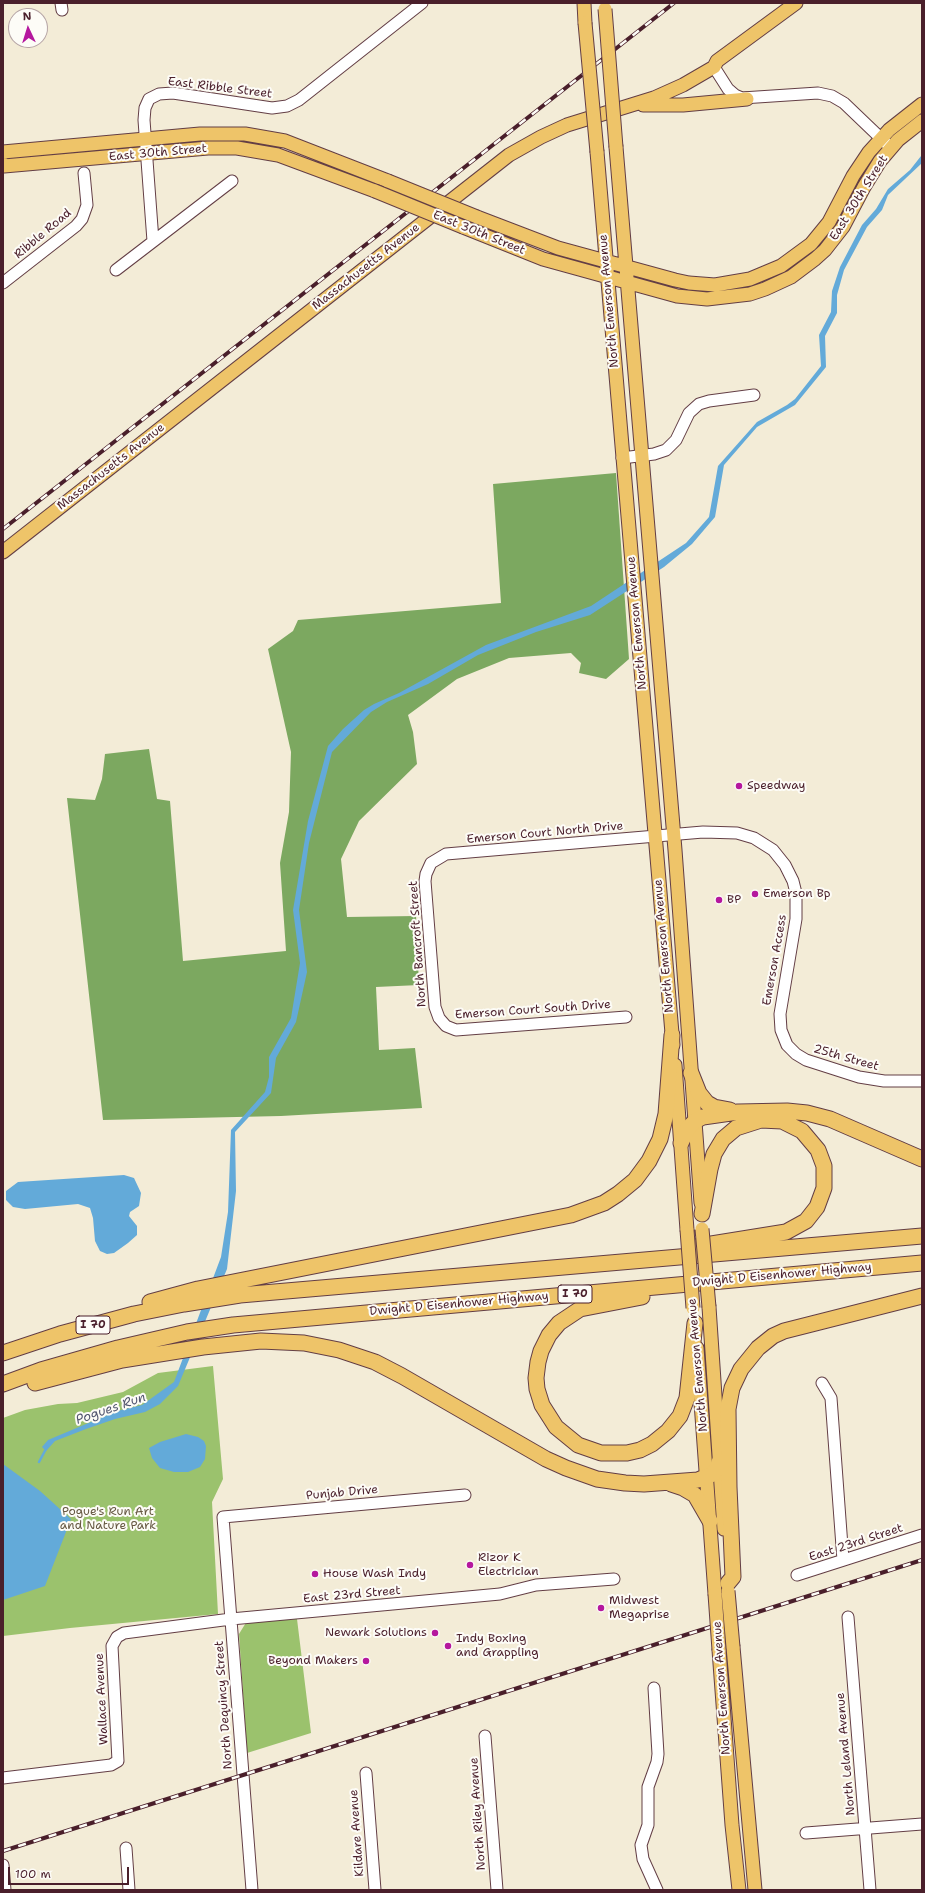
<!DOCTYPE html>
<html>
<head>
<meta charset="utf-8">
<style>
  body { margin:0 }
  #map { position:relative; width:925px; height:1893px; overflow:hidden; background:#f3ecd7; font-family:"Shantell Sans",sans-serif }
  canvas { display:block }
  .frame { position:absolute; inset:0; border:4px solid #4a1f2b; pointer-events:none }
  .north { position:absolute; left:8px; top:8px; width:40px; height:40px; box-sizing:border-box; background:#fdfcf7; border:1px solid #b5a4a5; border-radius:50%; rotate:356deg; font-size:11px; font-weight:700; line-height:16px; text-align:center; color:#4a1f2b }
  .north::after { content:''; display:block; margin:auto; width:14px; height:18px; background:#b5179e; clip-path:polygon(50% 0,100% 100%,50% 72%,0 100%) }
  .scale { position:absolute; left:8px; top:1867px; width:121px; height:18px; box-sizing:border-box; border:2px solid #4a1f2b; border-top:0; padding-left:5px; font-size:12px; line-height:14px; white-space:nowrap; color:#4a1f2b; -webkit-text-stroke:3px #fdfcf7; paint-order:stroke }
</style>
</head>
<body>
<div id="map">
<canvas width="925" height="1893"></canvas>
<div class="frame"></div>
<div class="north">N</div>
<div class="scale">100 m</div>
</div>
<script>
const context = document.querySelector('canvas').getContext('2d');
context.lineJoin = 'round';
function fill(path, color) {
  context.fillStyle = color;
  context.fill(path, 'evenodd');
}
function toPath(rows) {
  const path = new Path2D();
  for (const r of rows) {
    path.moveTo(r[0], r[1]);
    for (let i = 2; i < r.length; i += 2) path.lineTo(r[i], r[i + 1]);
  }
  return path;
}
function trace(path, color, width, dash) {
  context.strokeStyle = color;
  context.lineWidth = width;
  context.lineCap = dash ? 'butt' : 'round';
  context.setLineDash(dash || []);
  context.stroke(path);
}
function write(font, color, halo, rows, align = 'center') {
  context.font = font + ' "Shantell Sans",sans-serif';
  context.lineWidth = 4;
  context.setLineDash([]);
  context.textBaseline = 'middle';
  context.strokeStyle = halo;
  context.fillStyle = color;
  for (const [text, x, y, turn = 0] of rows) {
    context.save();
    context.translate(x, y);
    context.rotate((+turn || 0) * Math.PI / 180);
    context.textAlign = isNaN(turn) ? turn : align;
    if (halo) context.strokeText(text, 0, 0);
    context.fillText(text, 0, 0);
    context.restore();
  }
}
const green = toPath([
  [213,1366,223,1479,212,1502,218,1614,70,1628,3,1636,3,1418,25,1410,58,1404,77,1403,123,1392,158,1373],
  [297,1619,311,1733,247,1753,239,1634,247,1621]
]);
const forest = toPath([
  [616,473,629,659,606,679,579,673,581,663,571,653,509,658,457,679,408,715,413,732,417,764,359,821,341,859,347,917,416,916,419,985,376,987,379,1050,415,1048,422,1108,281,1116,103,1120,67,798,95,800,102,779,105,754,149,749,157,799,170,801,183,961,286,951,280,863,289,812,291,752,268,649,293,631,298,620,501,603,493,484]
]);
const water = toPath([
  [922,151,922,163,888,195,882,210,867,227,844,270,837,295,837,313,825,336,826,367,795,405,757,427,724,465,715,517,692,544,664,567,590,615,536,632,478,655,428,684,387,702,371,712,332,752,309,843,299,910,307,972,296,1022,276,1058,271,1093,235,1132,236,1191,227,1269,178,1386,160,1404,145,1412,115,1419,86,1429,55,1441,46,1451,42,1447,48,1440,117,1411,142,1405,174,1382,221,1257,228,1212,231,1130,265,1092,269,1077,269,1057,291,1018,300,963,293,910,308,821,328,746,343,729,364,710,374,704,399,693,486,645,591,606,686,543,709,517,718,466,757,422,787,405,795,399,821,366,819,335,831,312,832,291,840,267,862,225,876,209,888,189,910,170,921,156],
  [124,1175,134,1178,141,1193,139,1206,130,1212,129,1216,137,1226,137,1235,128,1243,114,1253,107,1254,100,1251,95,1241,93,1218,90,1208,78,1204,25,1209,13,1207,6,1200,6,1191,18,1182],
  [186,1434,198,1437,204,1441,206,1446,205,1459,200,1467,188,1472,174,1472,160,1468,152,1458,149,1448,160,1442],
  [3,1464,40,1491,71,1519,45,1586,3,1600]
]);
const stream = toPath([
  [39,1462,47,1447]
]);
const minor = toPath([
  [61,3,62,10],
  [714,67,728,89,735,95,742,98,818,93,832,96,844,103,891,148],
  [153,241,144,120,145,108,149,99,159,94,173,93,272,108,287,106,299,100,422,3],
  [116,270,232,181],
  [3,283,76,226,82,219,87,205,84,173],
  [622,458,654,454,666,450,676,440,689,413,699,404,709,401,754,395],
  [626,1017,456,1030,446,1026,439,1018,435,1007,425,881,426,874,431,863,446,854,703,832,737,833,754,838,773,850,785,865,793,881,796,893,796,919,780,1014,781,1030,787,1045,796,1054,806,1060,859,1077,884,1081,922,1081],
  [822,1383,831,1398,843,1560],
  [797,1575,922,1535],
  [848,1617,870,1890],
  [654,1688,658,1754,657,1762,648,1787,648,1825,641,1845,643,1859,657,1890],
  [485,1736,497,1890],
  [366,1773,375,1890],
  [3,1778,111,1765,118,1761,112,1646,117,1637,124,1633,231,1619,500,1594,536,1585,614,1579],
  [806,1833,922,1824],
  [126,1848,129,1890],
  [3,1865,5,1890],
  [252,1890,223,1517,465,1495]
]);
const major = toPath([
  [584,3,585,23],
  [643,105,683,105,747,99],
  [616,147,675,850,701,1203],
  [3,152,200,134,245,134,285,141,388,181],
  [597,152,673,1045],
  [3,164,4,166,208,148,237,148,278,155,375,191],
  [477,217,558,248,675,280,689,283,715,285,750,279,781,266,811,244,829,222,853,176,869,152,889,130,922,104],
  [463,227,543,259,677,296,707,299,750,294,765,289,791,277,815,259,825,250,843,227,864,187,880,161,898,140,922,121],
  [3,552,509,155,541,137,567,125,654,98,683,85,714,67,717,61,796,3],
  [675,1065,687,1230],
  [709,1307,724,1529],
  [697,1348,715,1594],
  [733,1647,755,1890],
  [719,1650,732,1825,739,1890]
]);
const highway = toPath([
  [691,1073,699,1093,707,1103,714,1107,730,1110],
  [681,1143,688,1128,695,1121,703,1117,738,1112,787,1111,807,1113,830,1119,922,1159],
  [699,1246,786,1232,806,1221,817,1207,824,1188,824,1166,818,1150,802,1131,782,1121,761,1120,736,1128,723,1139,714,1154,710,1169,702,1214],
  [642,1297,580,1309,559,1323,549,1335,541,1351,538,1362,536,1378,537,1389,542,1405,556,1427,578,1445,601,1453,627,1453,640,1450,652,1444,668,1431,680,1416,687,1398,695,1323],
  [150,1302,198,1289,571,1215,604,1203,618,1194,635,1180,649,1161,660,1139,666,1114,672,1035],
  [3,1353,60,1334,134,1314,184,1304,240,1295,922,1236],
  [35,1383,122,1360,203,1347,261,1341,304,1343,339,1350,375,1362,402,1376,546,1459,566,1468,597,1479,625,1483,644,1484,698,1480,713,1474,718,1466,719,1462],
  [3,1384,41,1370,118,1348,187,1332,233,1325,922,1263],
  [671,1484,683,1488,695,1495,710,1521],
  [728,1583,733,1577,729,1487,728,1409,732,1388,741,1369,758,1348,773,1336,784,1331,922,1296]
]);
const rail = toPath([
  [3,529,674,3],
  [3,1851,922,1560]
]);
const majorBridge = toPath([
  [605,9,616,147],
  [585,23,597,152],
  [388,181,477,217],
  [375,191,463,227],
  [702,1229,709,1307],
  [687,1230,693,1308],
  [728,1591,733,1647],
  [715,1594,719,1650]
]);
const markers = [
  [739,786,4,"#b5179e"],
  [755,894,4,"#b5179e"],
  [719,900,4,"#b5179e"],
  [470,1565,4,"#b5179e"],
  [315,1574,4,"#b5179e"],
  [601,1608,4,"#b5179e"],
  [435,1633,4,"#b5179e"],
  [448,1646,4,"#b5179e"],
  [366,1661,4,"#b5179e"]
];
const shields = [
  [575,1294,34],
  [93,1325,34]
];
const shieldNames = [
  ["I 70",575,1294],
  ["I 70",93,1325]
];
const streetNames = [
  ["East Ribble Street",220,88,7],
  ["East 30th Street",158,153,-5],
  ["East 30th Street",859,198,-58],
  ["East 30th Street",479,233,22],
  ["Ribble Road",43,234,-40],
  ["Massachusetts Avenue",366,267,-38],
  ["North Emerson Avenue",609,301,-95],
  ["Massachusetts Avenue",111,467,-38],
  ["North Emerson Avenue",637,623,-95],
  ["Emerson Court North Drive",545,833,-5],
  ["North Bancroft Street",418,944,-94],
  ["North Emerson Avenue",664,946,-95],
  ["Emerson Access",775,960,-80],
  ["Emerson Court South Drive",533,1010,-4],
  ["25th Street",846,1058,16],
  ["Dwight D Eisenhower Highway",782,1275,-5],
  ["Dwight D Eisenhower Highway",459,1304,-5],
  ["North Emerson Avenue",698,1365,-95],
  ["Punjab Drive",342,1493,-5],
  ["East 23rd Street",856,1543,-18],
  ["East 23rd Street",352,1595,-5],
  ["North Emerson Avenue",722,1688,-94],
  ["Wallace Avenue",102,1699,-93],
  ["North Dequincy Street",224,1705,-94],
  ["North Leland Avenue",846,1754,-95],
  ["North Riley Avenue",478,1814,-94],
  ["Kildare Avenue",357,1833,-94]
];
const poiNames = [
  ["Speedway",747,786],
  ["Emerson Bp",763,894],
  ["BP",727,900],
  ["Rizor K",478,1558],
  ["Electrician",478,1572],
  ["House Wash Indy",323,1574],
  ["Midwest",609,1601],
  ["Megaprise",609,1615],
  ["Newark Solutions",427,1633,"right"],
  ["Indy Boxing",456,1639],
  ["and Grappling",456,1653],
  ["Beyond Makers",358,1661,"right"]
];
const parkNames = [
  ["Pogue's Run Art",108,1512],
  ["and Nature Park",108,1526]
];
const waterNames = [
  ["Pogues Run",111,1409,-19]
];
fill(green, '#9bc26d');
fill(forest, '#7ca860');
fill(water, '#63aad9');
trace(stream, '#63aad9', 2.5);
trace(minor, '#633e45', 13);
trace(major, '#633e45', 15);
trace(highway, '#633e45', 17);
trace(minor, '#fff', 11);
trace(major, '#eec469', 13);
trace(highway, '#eec469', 15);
trace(rail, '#4a1f2b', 4);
trace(rail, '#fdfcf7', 2.5, [8]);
trace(majorBridge, '#633e45', 15, []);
trace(majorBridge, '#eec469', 13);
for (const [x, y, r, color] of markers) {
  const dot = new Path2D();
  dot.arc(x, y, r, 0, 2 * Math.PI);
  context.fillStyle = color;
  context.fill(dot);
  trace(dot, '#fdfcf7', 1.5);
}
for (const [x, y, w] of shields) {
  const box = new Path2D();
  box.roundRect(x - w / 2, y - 9, w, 18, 3);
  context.fillStyle = '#fdfcf7';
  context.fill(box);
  trace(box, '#4a1f2b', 1);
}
write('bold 11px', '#4a1f2b', null, shieldNames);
write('12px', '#4a1f2b', '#fdfcf7', streetNames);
write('12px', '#4a1f2b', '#fdfcf7', poiNames, 'left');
write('12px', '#665842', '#fdfcf7', parkNames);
write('italic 13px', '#545771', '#fdfcf7', waterNames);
</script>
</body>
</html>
